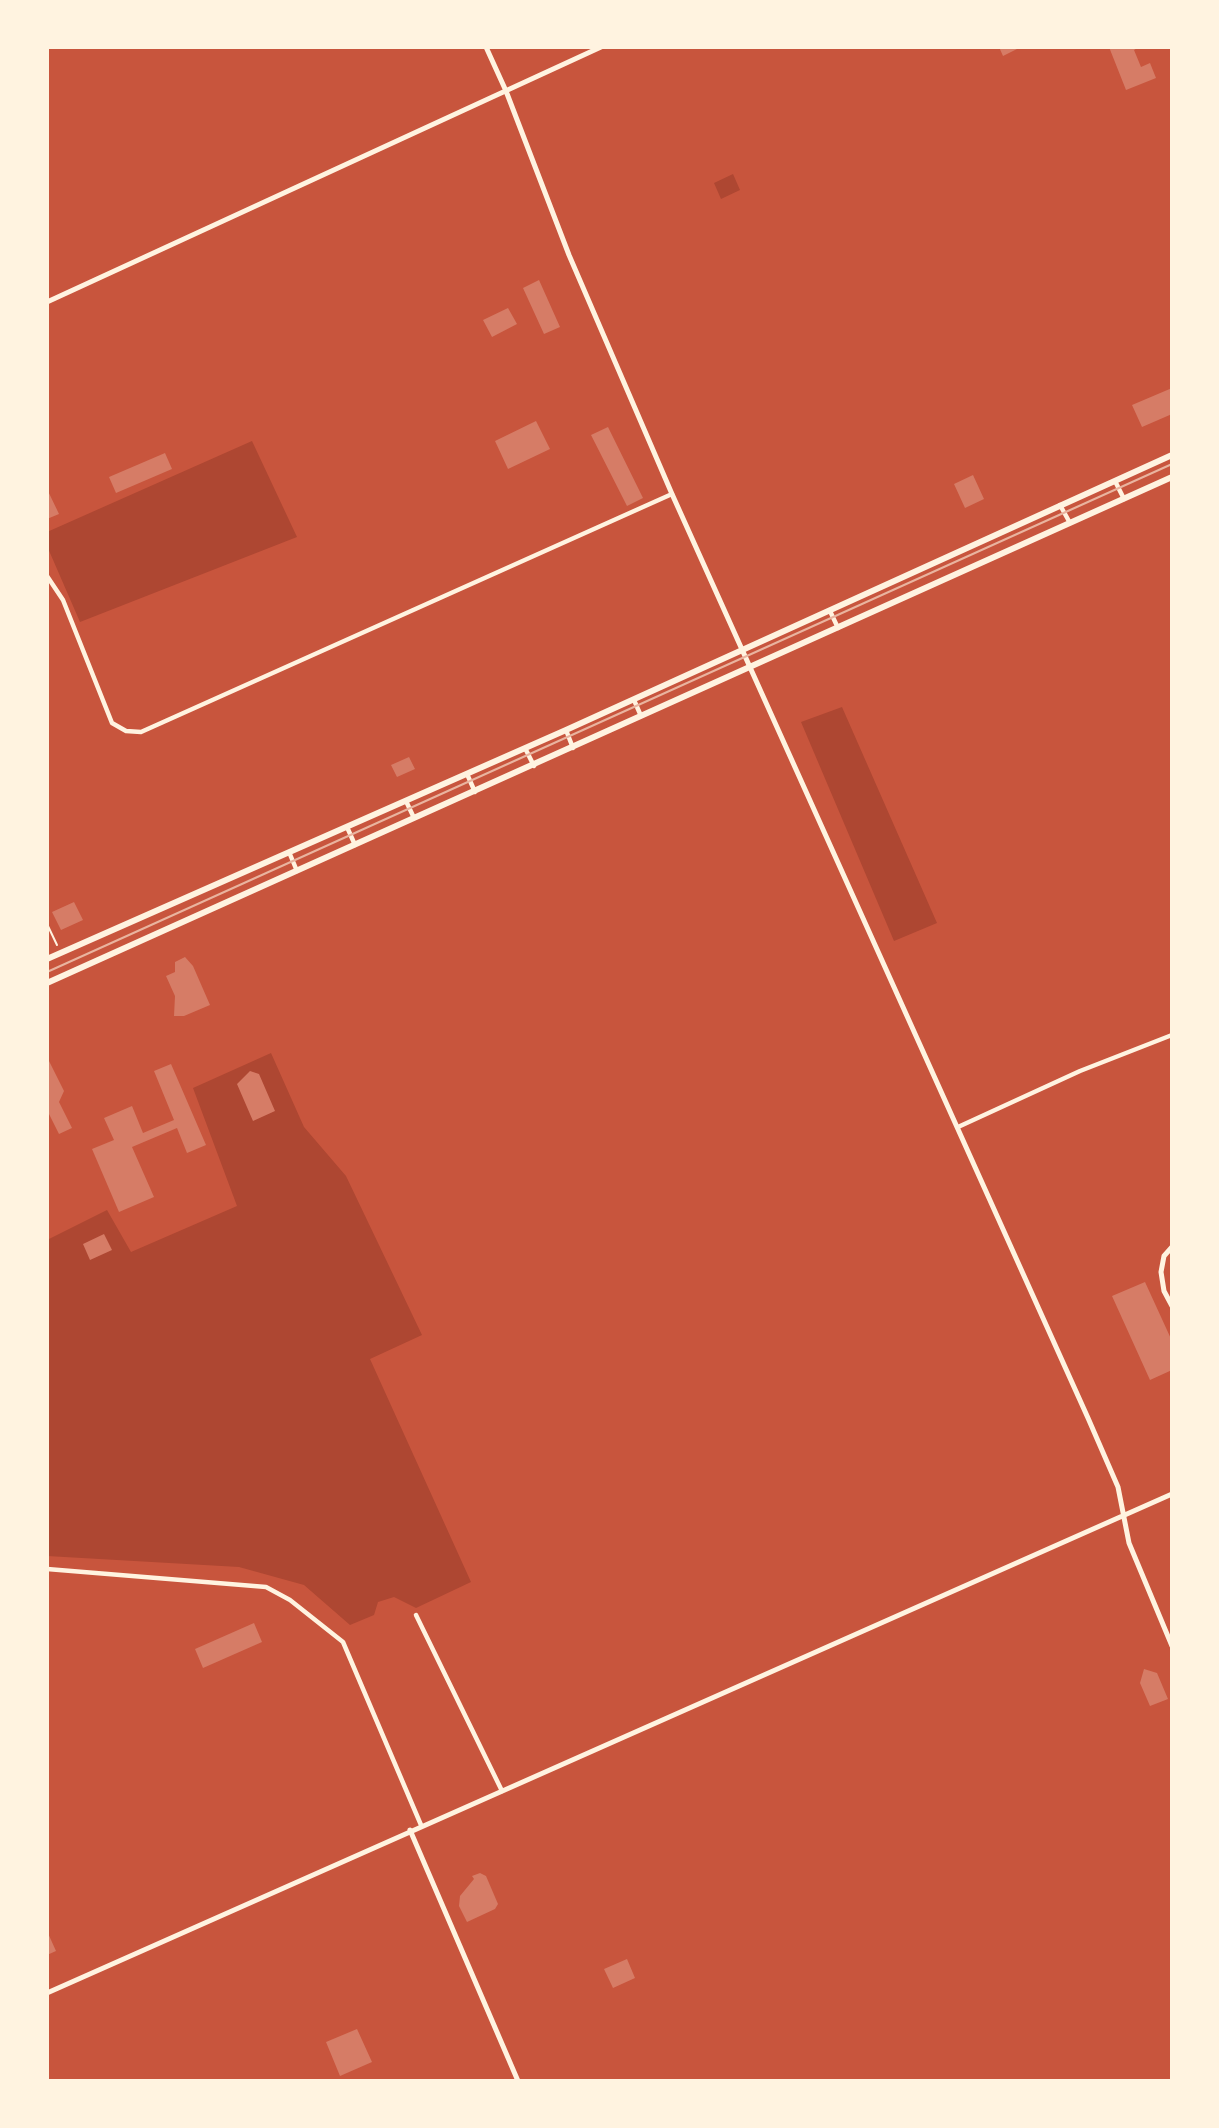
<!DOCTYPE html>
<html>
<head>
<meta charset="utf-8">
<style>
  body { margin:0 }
  #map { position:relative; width:1219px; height:2128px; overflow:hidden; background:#c8553d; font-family:"Libre Baskerville",serif }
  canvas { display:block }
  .frame { position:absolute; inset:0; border:49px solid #fff3e0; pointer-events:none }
</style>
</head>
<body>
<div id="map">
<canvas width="1219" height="2128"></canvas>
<div class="frame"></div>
</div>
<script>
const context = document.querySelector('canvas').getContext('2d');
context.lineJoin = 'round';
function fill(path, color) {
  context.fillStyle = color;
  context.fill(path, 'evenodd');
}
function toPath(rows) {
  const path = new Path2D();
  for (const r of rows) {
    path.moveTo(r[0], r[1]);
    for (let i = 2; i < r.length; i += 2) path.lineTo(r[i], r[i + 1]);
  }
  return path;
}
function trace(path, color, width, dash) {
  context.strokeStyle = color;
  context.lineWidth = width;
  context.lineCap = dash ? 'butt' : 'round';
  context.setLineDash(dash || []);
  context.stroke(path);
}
const green = toPath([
  [733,174,740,190,721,199,714,183],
  [252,441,297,537,80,622,47,546,47,532],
  [842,707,937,923,894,941,801,722],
  [271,1053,304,1127,346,1176,422,1335,370,1359,471,1582,416,1608,394,1597,378,1602,374,1615,350,1625,304,1585,239,1567,47,1556,47,1240,107,1210,131,1252,237,1206,193,1088]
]);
const building = toPath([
  [999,47,1021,47,1003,56],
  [1109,47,1139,47,1134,50,1141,67,1150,63,1156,78,1126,90],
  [539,280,560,327,544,334,523,288],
  [508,308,517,324,492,337,483,320],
  [1172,388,1172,414,1142,427,1132,405],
  [536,421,550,449,508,469,495,441],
  [608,427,643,498,627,506,591,435],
  [165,453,172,469,116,493,109,477],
  [973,475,984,499,965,508,954,484],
  [47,489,59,514,47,519],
  [409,757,415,769,397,777,391,765],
  [74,902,83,920,61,930,52,912],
  [185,957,193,966,210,1005,184,1016,174,1016,175,996,166,976,175,972,175,962],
  [47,1057,64,1091,59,1102,72,1128,59,1134,47,1110],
  [171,1064,206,1145,187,1153,177,1128,132,1147,154,1197,119,1212,92,1149,114,1140,104,1118,132,1106,143,1133,174,1120,154,1071],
  [250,1071,259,1074,275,1111,253,1121,237,1084],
  [104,1234,112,1250,90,1260,83,1244],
  [1145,1282,1172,1341,1172,1370,1150,1380,1112,1296],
  [254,1623,262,1642,203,1668,195,1649],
  [1144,1669,1157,1673,1168,1699,1150,1706,1140,1683],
  [480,1873,486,1876,498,1904,495,1909,467,1922,459,1906,460,1896,474,1879,472,1876],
  [47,1931,56,1951,47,1955],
  [627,1959,635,1978,613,1988,604,1969],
  [357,2029,372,2062,340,2076,326,2042]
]);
const path = toPath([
  [47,924,57,945]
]);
const minor = toPath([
  [1115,481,1124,499],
  [1060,505,1070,523],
  [47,576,63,600,112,723,126,731,141,732,672,494],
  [830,611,838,628],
  [634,700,641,716],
  [566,730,573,748],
  [525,748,534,766],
  [467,774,475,792],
  [406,801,414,818],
  [347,827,355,845],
  [289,852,297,871],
  [958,1127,1080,1071,1172,1035],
  [47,1569,266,1587,290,1600,343,1642,421,1825],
  [416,1615,502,1791]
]);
const tertiary = toPath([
  [410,1830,518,2081]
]);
const secondary = toPath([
  [486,47,506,91,569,255,672,494,1088,1418,1118,1487,1129,1543,1172,1646],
  [47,302,601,47],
  [1172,1247,1164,1256,1161,1272,1164,1291,1172,1306],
  [47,1993,1172,1494]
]);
const primary = toPath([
  [47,959,566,730,1172,455],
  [47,983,1172,477]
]);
const tram = toPath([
  [47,972,1172,464]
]);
fill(green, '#ae4732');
fill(building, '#d67c66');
trace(path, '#fff3e0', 2);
trace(minor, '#fff3e0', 4.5);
trace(tertiary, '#fff3e0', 5);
trace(secondary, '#fff3e0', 5);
trace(primary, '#fff3e0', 6);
trace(tram, '#e9b49f', 2);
</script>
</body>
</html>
